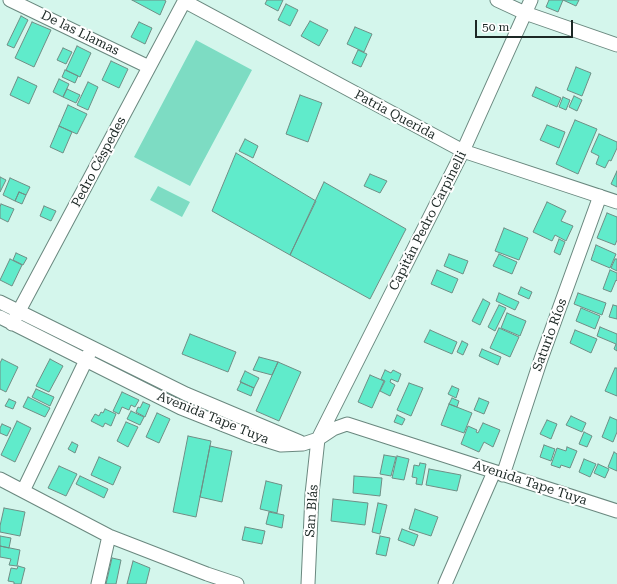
<!DOCTYPE html>
<html>
<head>
<meta charset="utf-8">
<style>
  body { margin:0 }
  #map { position:relative; width:617px; height:584px; overflow:hidden; background:#d4f6ec; font-family:"Roboto Serif",serif }
  canvas { display:block }
  .scale { position:absolute; left:475px; top:20px; width:98px; height:18px; box-sizing:border-box; border:2px solid #1c2825; border-top:0; padding-left:5px; font-size:12px; line-height:14px; white-space:nowrap; color:#1c2825; -webkit-text-stroke:3px #fff; paint-order:stroke }
</style>
</head>
<body>
<div id="map">
<canvas width="617" height="584"></canvas>
<div class="scale">50 m</div>
</div>
<script>
const context = document.querySelector('canvas').getContext('2d');
context.lineJoin = 'round';
function fill(path, color) {
  context.fillStyle = color;
  context.fill(path, 'evenodd');
}
function toPath(rows) {
  const path = new Path2D();
  for (const r of rows) {
    path.moveTo(r[0], r[1]);
    for (let i = 2; i < r.length; i += 2) path.lineTo(r[i], r[i + 1]);
  }
  return path;
}
function trace(path, color, width, dash) {
  context.strokeStyle = color;
  context.lineWidth = width;
  context.lineCap = dash ? 'butt' : 'round';
  context.setLineDash(dash || []);
  context.stroke(path);
}
function write(font, color, halo, rows, align = 'center') {
  context.font = font + ' "Roboto Serif",serif';
  context.lineWidth = 4;
  context.setLineDash([]);
  context.textBaseline = 'middle';
  context.strokeStyle = halo;
  context.fillStyle = color;
  for (const [text, x, y, turn = 0] of rows) {
    context.save();
    context.translate(x, y);
    context.rotate((+turn || 0) * Math.PI / 180);
    context.textAlign = isNaN(turn) ? turn : align;
    if (halo) context.strokeText(text, 0, 0);
    context.fillText(text, 0, 0);
    context.restore();
  }
}
const green = toPath([
  [196,40,252,70,190,186,134,157],
  [158,186,190,202,182,217,150,200],
  [100,360,177,397,279,438,278,440,176,400]
]);
const building = toPath([
  [132,0,164,0,166,1,160,15,132,0],
  [267,0,283,0,278,11,265,4,267,0],
  [549,0,579,0,576,6,563,0,558,12,546,7,549,0],
  [286,4,298,10,290,26,278,20,286,4],
  [21,16,28,20,14,48,7,45,21,16],
  [310,21,328,30,319,46,301,36,310,21],
  [32,22,51,30,34,67,15,58,32,22],
  [139,22,152,28,145,44,131,37,139,22],
  [355,27,372,34,364,52,347,44,355,27],
  [77,46,91,53,80,77,66,70,77,46],
  [63,48,72,52,66,64,57,60,63,48],
  [358,50,367,54,361,67,352,63,358,50],
  [111,61,128,69,119,88,102,80,111,61],
  [576,67,591,73,582,96,567,90,576,67],
  [65,70,78,76,75,83,62,77,65,70],
  [18,77,37,86,29,104,10,95,18,77],
  [59,79,69,84,63,97,53,92,59,79],
  [88,82,98,87,88,110,77,105,88,82],
  [536,87,561,98,557,107,532,96,536,87],
  [67,89,80,95,76,103,63,97,67,89],
  [300,95,322,103,308,142,286,134,300,95],
  [574,96,582,100,577,111,569,107,574,96],
  [563,97,570,100,566,110,559,107,563,97],
  [68,105,87,114,77,134,59,126,68,105],
  [575,120,597,129,578,174,556,164,575,120],
  [547,125,565,132,559,148,540,140,547,125],
  [59,126,72,132,63,153,50,147,59,126],
  [599,134,617,142,617,148,611,161,609,160,605,168,596,164,599,156,591,152,599,134],
  [245,139,258,146,253,158,239,151,245,139],
  [236,153,316,201,290,255,212,211,236,153],
  [617,171,617,187,611,184,617,171],
  [370,174,387,181,380,193,364,186,370,174],
  [0,177,6,180,0,192,0,177],
  [10,178,30,187,26,195,19,192,15,201,3,195,10,178],
  [324,182,406,229,370,299,290,255,324,182],
  [19,192,26,195,22,204,15,201,19,192],
  [547,202,566,211,561,221,573,226,566,241,555,235,552,241,533,232,547,202],
  [1,204,14,209,8,222,0,218,0,207,1,204],
  [44,206,56,211,51,221,40,216,44,206],
  [607,213,617,217,617,240,615,245,597,238,607,213],
  [504,228,528,238,519,260,495,251,504,228],
  [559,239,565,242,560,255,554,252,559,239],
  [596,245,616,254,610,268,591,260,596,245],
  [16,253,27,258,23,265,13,260,16,253],
  [449,254,468,261,463,274,444,266,449,254],
  [499,254,517,262,512,274,493,266,499,254],
  [10,259,22,265,12,286,0,280,10,259],
  [615,259,617,259,617,271,611,268,615,259],
  [437,270,458,279,452,293,431,284,437,270],
  [610,270,617,273,617,281,616,280,611,292,603,289,610,270],
  [521,287,532,292,529,299,518,294,521,287],
  [499,293,519,302,515,310,496,301,499,293],
  [578,293,606,303,602,315,574,304,578,293],
  [483,299,490,303,480,325,472,321,483,299],
  [499,305,506,308,495,331,488,327,499,305],
  [613,305,617,306,617,319,609,317,613,305],
  [581,308,600,316,595,329,576,321,581,308],
  [507,313,526,321,520,336,501,328,507,313],
  [600,327,617,334,617,351,614,349,616,344,597,336,600,327],
  [499,328,519,337,510,357,490,348,499,328],
  [430,330,457,342,452,354,424,342,430,330],
  [575,330,597,339,591,353,570,343,575,330],
  [190,334,236,352,228,372,182,354,190,334],
  [462,341,468,344,463,355,457,352,462,341],
  [482,349,501,357,498,365,479,356,482,349],
  [259,357,278,362,272,375,253,370,259,357],
  [2,359,18,367,6,392,0,389,0,363,2,359],
  [50,359,63,366,49,392,36,386,50,359],
  [278,362,301,372,279,421,256,411,278,362],
  [615,368,617,368,617,396,605,391,615,368],
  [385,370,391,373,393,370,401,374,398,382,391,379,390,382,395,385,390,396,380,391,385,381,381,379,385,370],
  [245,371,259,378,254,388,240,382,245,371],
  [370,375,384,381,372,408,358,402,370,375],
  [241,382,254,388,251,396,237,390,241,382],
  [409,383,423,388,411,416,397,410,409,383],
  [452,386,459,389,456,398,448,394,452,386],
  [36,389,54,397,50,406,32,397,36,389],
  [122,392,139,400,135,407,131,405,129,410,122,407,119,414,113,411,122,392],
  [28,397,50,408,45,417,23,407,28,397],
  [452,398,459,401,457,407,449,404,452,398],
  [479,398,489,402,484,414,474,410,479,398],
  [9,399,16,402,13,409,5,406,9,399],
  [143,402,150,405,145,417,136,412,138,407,140,408,143,402],
  [449,404,472,413,464,433,441,425,449,404],
  [105,409,116,414,111,426,105,423,103,427,91,421,95,414,99,416,101,412,103,413,105,409],
  [131,411,144,417,140,425,127,419,131,411],
  [157,413,170,419,159,443,146,437,157,413],
  [397,415,405,419,402,425,394,422,397,415],
  [571,416,586,423,582,432,566,425,571,416],
  [610,417,617,420,617,432,613,442,602,437,610,417],
  [547,420,557,424,551,439,540,434,547,420],
  [17,421,31,428,15,462,1,455,17,421],
  [126,422,138,427,128,447,117,441,126,422],
  [483,423,500,430,493,447,484,442,479,452,461,444,468,426,477,430,476,432,478,433,483,423],
  [2,424,11,428,7,436,0,433,0,428,2,424],
  [584,432,592,436,587,447,579,444,584,432],
  [188,436,211,441,196,517,173,512,188,436],
  [72,442,78,445,75,453,68,449,72,442],
  [544,445,555,449,551,461,540,457,544,445],
  [210,446,232,451,222,502,200,497,210,446],
  [567,447,577,451,570,468,561,465,560,468,551,465,557,448,566,451,567,447],
  [614,452,617,454,617,471,608,467,614,452],
  [384,455,396,457,391,476,380,474,384,455],
  [397,456,409,459,404,480,392,478,397,456],
  [99,457,121,467,113,485,91,475,99,457],
  [584,459,596,464,590,477,579,472,584,459],
  [420,463,426,464,422,485,416,484,417,478,412,477,414,465,419,466,420,463],
  [598,464,609,469,605,478,594,473,598,464],
  [59,466,77,474,66,496,48,488,59,466],
  [429,469,461,475,457,491,426,485,429,469],
  [80,476,108,489,104,498,76,484,80,476],
  [354,476,382,478,380,496,353,493,354,476],
  [266,481,282,485,277,513,260,509,266,481],
  [333,499,368,503,365,525,331,521,333,499],
  [378,503,387,505,380,534,372,532,378,503],
  [4,508,25,512,20,536,0,532,0,526,4,508],
  [415,509,438,517,431,536,409,529,415,509],
  [269,512,284,515,282,528,266,524,269,512],
  [245,527,265,531,262,544,242,540,245,527],
  [402,529,418,535,414,546,398,540,402,529],
  [0,536,11,538,9,548,0,546,0,536],
  [380,536,390,538,386,556,376,554,380,536],
  [0,546,20,550,17,566,9,565,11,559,0,557,0,546],
  [112,558,121,560,116,584,106,584,112,558],
  [133,561,150,568,146,584,127,584,133,561],
  [18,566,25,568,21,584,14,584,14,582,8,581,11,568,17,569,18,566]
]);
const minor = toPath([
  [10,0,149,67],
  [497,0,525,13,617,45],
  [184,1,463,151,617,202],
  [0,302,186,394,300,442],
  [0,317,181,408,249,435,281,445,303,444,318,439,333,429,347,424,617,511],
  [12,324,185,0],
  [503,475,541,359,600,196],
  [0,479,109,536,207,574,237,584],
  [23,491,89,354],
  [98,584,109,536],
  [308,584,312,494,318,439,463,151,531,0],
  [445,584,494,472]
]);
const streetNames = [
  ["De las Llamas",80,33,26],
  ["Patria Querida",395,115,28],
  ["Pedro Céspedes",99,162,-62],
  ["Capitán Pedro Carpinelli",428,221,-63],
  ["Saturio Ríos",550,335,-70],
  ["Avenida Tape Tuya",213,418,22],
  ["Avenida Tape Tuya",530,483,18],
  ["San Blás",312,511,-86]
];
fill(green, '#7ddcc3');
fill(building, '#60ebcb');
trace(building, '#6f8e85', 1);
trace(minor, '#6a887f', 15);
trace(minor, '#fff', 13);
write('13px', '#1c2825', '#fff', streetNames);
</script>
</body>
</html>
